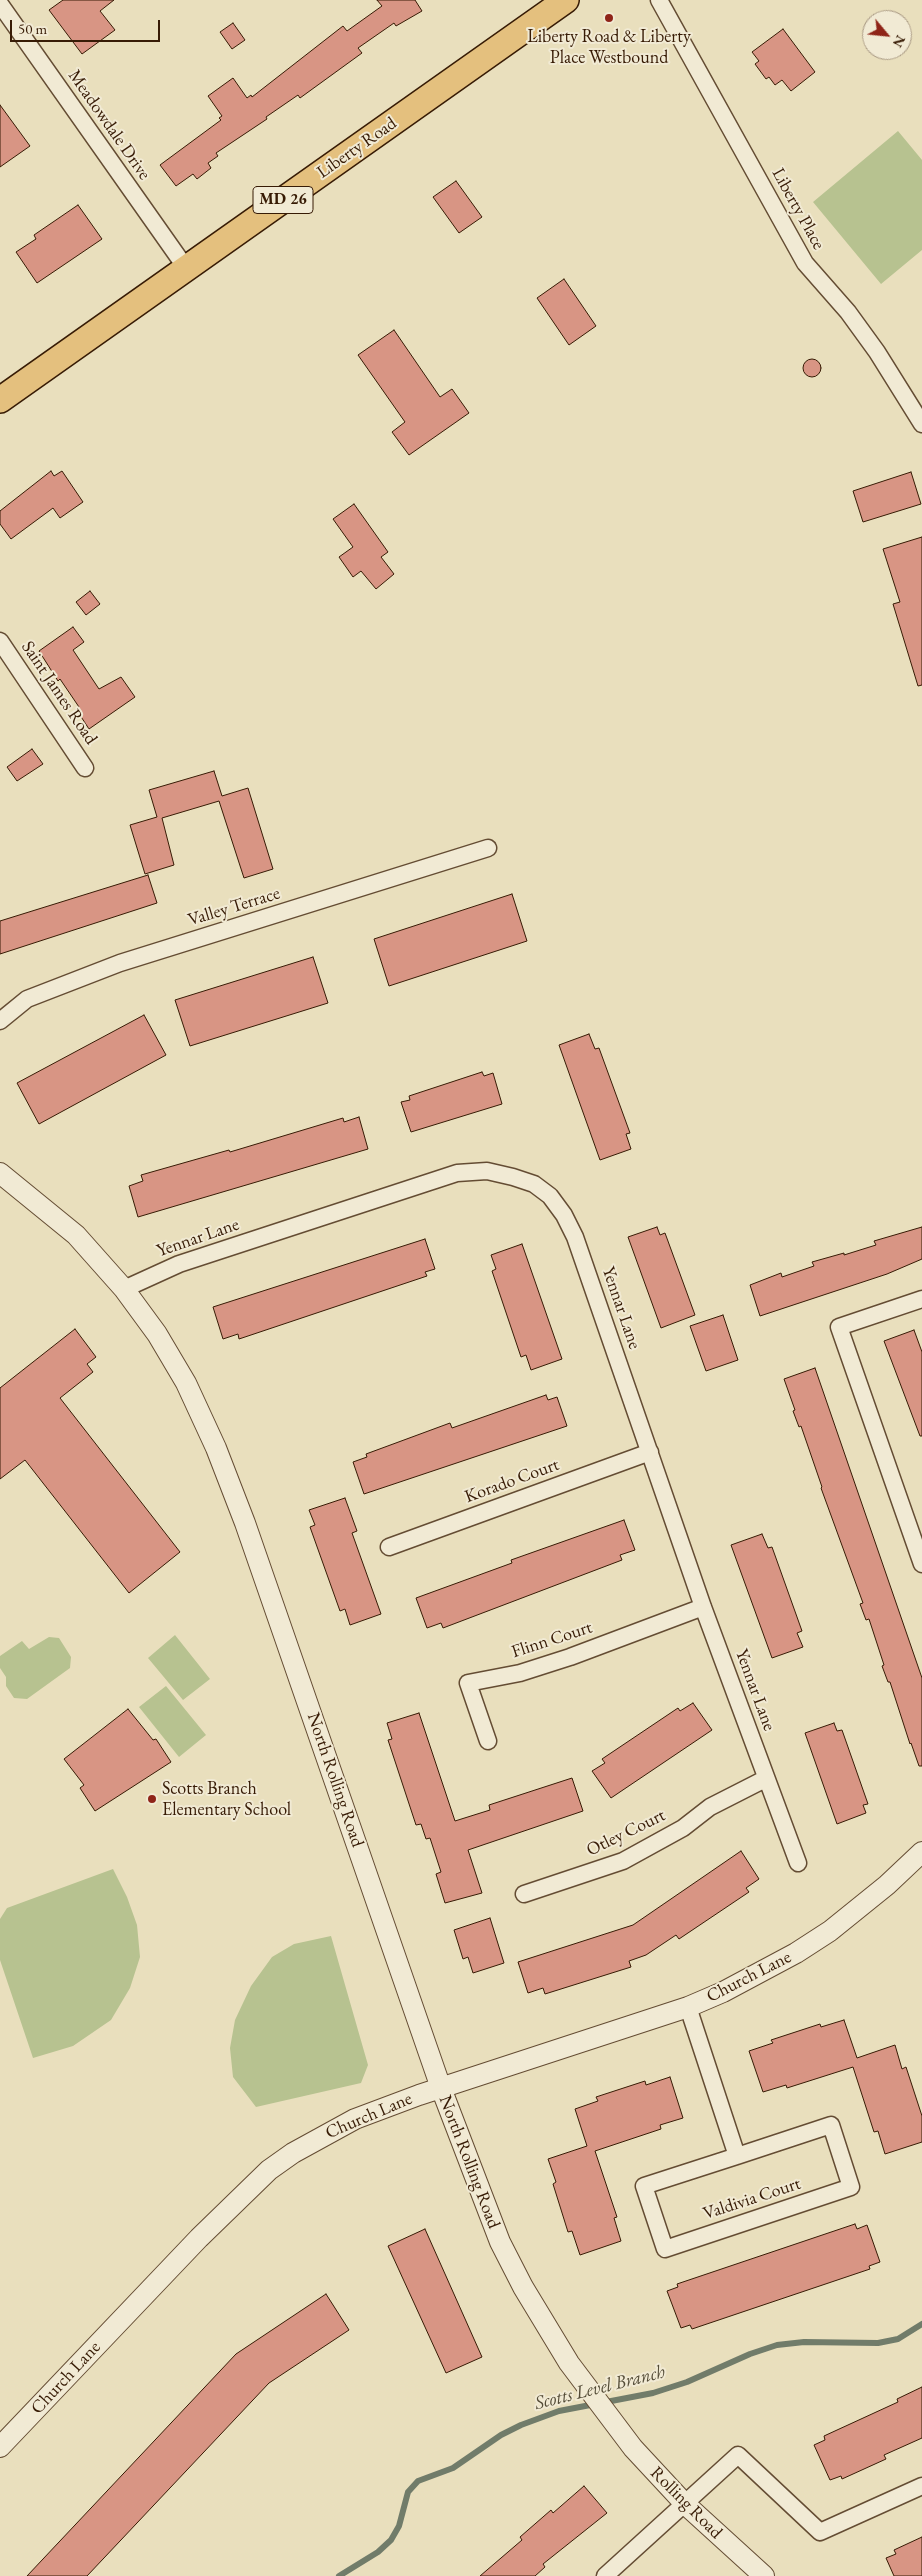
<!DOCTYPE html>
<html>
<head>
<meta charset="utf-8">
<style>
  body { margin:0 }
  #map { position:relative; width:922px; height:2576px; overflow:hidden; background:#e9dfbd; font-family:"EB Garamond",serif }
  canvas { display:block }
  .north { position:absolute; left:862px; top:10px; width:50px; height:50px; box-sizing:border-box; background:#f1ead4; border:1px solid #a79781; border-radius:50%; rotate:118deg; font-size:14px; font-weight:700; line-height:20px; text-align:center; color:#371b05 }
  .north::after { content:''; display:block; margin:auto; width:18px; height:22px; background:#8f2418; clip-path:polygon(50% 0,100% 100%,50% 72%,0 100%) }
  .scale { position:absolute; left:10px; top:20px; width:150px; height:22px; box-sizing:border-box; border:2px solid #371b05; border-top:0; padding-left:6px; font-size:15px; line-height:18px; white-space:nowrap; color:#371b05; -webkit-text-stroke:4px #f1ead4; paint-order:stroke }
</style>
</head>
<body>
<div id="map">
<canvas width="922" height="2576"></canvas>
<div class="north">N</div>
<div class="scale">50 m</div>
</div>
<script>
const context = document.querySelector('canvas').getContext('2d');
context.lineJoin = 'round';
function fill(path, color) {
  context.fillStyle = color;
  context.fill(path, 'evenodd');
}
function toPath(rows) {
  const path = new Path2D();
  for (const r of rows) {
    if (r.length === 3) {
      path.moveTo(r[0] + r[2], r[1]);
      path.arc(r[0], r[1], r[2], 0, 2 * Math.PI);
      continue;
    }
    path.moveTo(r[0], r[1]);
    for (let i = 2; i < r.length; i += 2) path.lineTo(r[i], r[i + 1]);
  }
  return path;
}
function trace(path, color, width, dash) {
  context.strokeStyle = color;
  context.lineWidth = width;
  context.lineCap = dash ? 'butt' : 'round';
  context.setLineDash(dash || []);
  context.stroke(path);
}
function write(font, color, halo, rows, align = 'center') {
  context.font = font + ' "EB Garamond",serif';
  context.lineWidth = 4;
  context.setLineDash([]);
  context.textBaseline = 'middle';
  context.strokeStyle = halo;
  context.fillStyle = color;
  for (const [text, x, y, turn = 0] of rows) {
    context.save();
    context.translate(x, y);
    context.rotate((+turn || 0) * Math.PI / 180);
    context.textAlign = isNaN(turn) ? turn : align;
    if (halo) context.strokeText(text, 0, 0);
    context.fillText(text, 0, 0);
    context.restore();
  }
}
const green = toPath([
  [898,131,922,160,922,250,881,284,813,202],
  [175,1635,210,1679,183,1700,148,1658],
  [49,1637,59,1638,71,1657,70,1668,27,1699,14,1698,6,1686,6,1677,0,1668,0,1656,22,1641,29,1649],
  [166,1686,206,1735,179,1757,139,1707],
  [113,1869,127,1897,137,1925,140,1957,130,1988,111,2020,73,2046,33,2058,0,1960,0,1919,7,1908],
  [331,1936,368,2065,361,2083,256,2107,233,2077,230,2048,235,2020,251,1986,272,1957,294,1944]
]);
const stream = toPath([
  [339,2576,378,2552,391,2540,399,2526,408,2492,418,2481,453,2468,501,2435,521,2425,559,2411,653,2393,687,2382,750,2354,777,2345,804,2342,878,2343,898,2339,922,2324]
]);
const building = toPath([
  [63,0,114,0,100,11,115,30,82,54,49,10,63,0],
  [377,0,415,0,422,11,396,26,394,23,358,48,362,53,300,98,298,95,266,117,267,119,216,153,218,156,208,163,211,168,197,179,193,174,176,186,160,165,221,120,219,118,222,116,208,96,233,78,247,98,251,95,252,97,343,26,347,31,382,6,377,0],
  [233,23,245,40,232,49,220,32,233,23],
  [783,29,815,72,791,91,782,80,775,85,769,77,766,79,755,64,759,61,752,52,783,29],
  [0,105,30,146,0,167,0,105],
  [456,181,482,217,459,233,433,197,456,181],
  [78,205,102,239,37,283,16,252,36,239,34,235,78,205],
  [564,279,596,326,569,345,537,298,564,279],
  [394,330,440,397,452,389,469,413,409,455,392,432,405,422,358,355,394,330],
  [812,368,9],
  [51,471,54,476,62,471,83,502,60,518,53,508,11,539,0,524,0,511,51,471],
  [911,472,921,504,863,522,853,491,911,472],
  [354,504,388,552,381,557,394,574,376,589,361,571,353,577,339,557,353,547,333,519,354,504],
  [922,537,922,685,918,686,893,604,900,602,883,549,922,537],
  [90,591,100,604,86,615,76,602,90,591],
  [73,627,84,642,73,650,99,689,121,677,135,697,89,729,76,709,79,707,60,679,58,681,39,651,73,627],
  [32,749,43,764,17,781,7,767,32,749],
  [214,771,222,796,248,788,273,869,244,878,219,801,162,818,174,865,145,874,130,825,157,817,149,790,214,771],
  [148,875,157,903,0,954,0,921,148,875],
  [512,894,527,941,389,986,374,939,512,894],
  [313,957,328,1003,190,1046,175,1000,313,957],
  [144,1015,166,1055,39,1124,17,1083,144,1015],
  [589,1034,595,1049,599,1048,630,1133,626,1134,631,1149,600,1160,559,1045,589,1034],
  [482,1072,484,1076,493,1073,502,1104,411,1132,401,1102,410,1100,409,1096,482,1072],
  [359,1117,368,1149,138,1217,129,1186,143,1181,141,1175,229,1150,230,1152,343,1118,344,1122,359,1117],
  [657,1227,660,1235,665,1233,695,1315,661,1328,628,1237,657,1227],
  [922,1227,922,1259,887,1274,760,1316,750,1285,781,1273,782,1277,814,1266,812,1262,844,1253,844,1255,876,1245,874,1241,922,1227],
  [425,1239,435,1269,425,1272,427,1276,239,1339,238,1334,223,1339,213,1307,425,1239],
  [522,1244,562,1359,531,1370,526,1355,521,1357,492,1271,496,1269,491,1255,522,1244],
  [723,1315,738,1360,706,1371,690,1326,723,1315],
  [75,1329,96,1357,87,1364,93,1372,60,1398,180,1552,129,1593,25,1460,0,1479,0,1388,75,1329],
  [914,1330,922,1352,922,1436,920,1436,884,1341,914,1330],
  [815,1368,922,1678,922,1766,919,1766,911,1743,910,1744,890,1682,888,1682,882,1666,884,1665,869,1619,866,1620,860,1604,863,1603,821,1488,822,1487,801,1426,799,1427,793,1411,795,1410,784,1379,815,1368],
  [546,1395,548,1400,557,1397,567,1426,364,1494,353,1462,367,1457,366,1454,450,1423,452,1428,546,1395],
  [345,1498,357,1531,352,1533,381,1614,350,1625,345,1609,340,1611,310,1527,315,1525,309,1510,345,1498],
  [624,1520,635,1550,620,1555,622,1560,443,1628,441,1623,427,1628,416,1598,512,1563,511,1560,624,1520],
  [762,1534,768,1548,772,1547,802,1631,797,1633,803,1647,772,1658,731,1545,762,1534],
  [693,1703,712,1730,611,1798,592,1771,605,1763,602,1759,678,1708,680,1711,693,1703],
  [128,1709,153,1740,156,1739,171,1762,95,1811,80,1788,84,1785,64,1759,128,1709],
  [419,1713,455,1821,490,1810,489,1805,572,1778,583,1811,468,1850,482,1893,445,1903,436,1874,441,1872,430,1838,426,1839,421,1824,416,1825,388,1740,392,1739,387,1723,419,1713],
  [834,1723,837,1731,842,1730,868,1804,863,1805,866,1813,837,1824,805,1733,834,1723],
  [741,1851,759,1879,746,1888,749,1892,679,1939,676,1935,646,1955,629,1961,631,1967,545,1994,543,1988,528,1993,518,1962,633,1925,741,1851],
  [490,1918,504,1963,473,1973,468,1957,463,1959,454,1930,490,1918],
  [844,2020,857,2058,895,2045,902,2069,906,2067,922,2116,922,2142,885,2154,878,2131,874,2132,853,2067,787,2088,786,2085,763,2092,749,2051,773,2043,771,2040,820,2024,821,2027,844,2020],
  [670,2077,683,2118,660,2125,661,2129,595,2151,617,2217,614,2218,621,2241,580,2255,572,2231,568,2232,553,2184,556,2182,548,2159,587,2146,575,2109,598,2101,596,2097,645,2081,646,2085,670,2077],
  [855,2224,857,2229,867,2225,880,2262,869,2266,870,2269,692,2329,690,2325,681,2328,667,2291,678,2287,677,2284,855,2224],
  [425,2229,482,2357,446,2373,388,2246,425,2229],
  [326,2294,349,2330,269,2383,87,2576,27,2576,236,2354,326,2294],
  [922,2387,922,2438,884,2455,886,2459,842,2479,841,2476,830,2480,814,2445,825,2440,824,2436,898,2402,897,2399,922,2387],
  [584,2486,607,2513,543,2564,545,2567,535,2576,480,2576,522,2540,520,2537,551,2510,553,2513,584,2486],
  [922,2537,922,2576,894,2576,886,2558,896,2554,894,2550,922,2537]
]);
const minor = toPath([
  [659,0,805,263,848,312,877,352,922,424],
  [0,4,186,268],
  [0,641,85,768],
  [0,1021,27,999,120,963,488,848],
  [124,1289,179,1264,457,1173,487,1171,513,1177,534,1184,550,1196,564,1215,575,1237,703,1607,798,1863],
  [922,1299,839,1327,922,1564],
  [389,1547,650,1452],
  [488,1741,468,1683,520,1673,570,1657,703,1607],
  [524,1894,623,1861,683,1828,710,1807,765,1779],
  [688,2007,737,2156,644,2186,665,2249,851,2187,831,2125,737,2156],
  [605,2576,738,2455,820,2532,922,2486]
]);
const tertiary = toPath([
  [0,1173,76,1235,124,1289,157,1334,186,1383,216,1448,245,1523,441,2088,500,2242,523,2287,569,2363,633,2448,685,2504,764,2576],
  [0,2447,199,2238,269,2170,293,2153,355,2119,419,2095,688,2007,723,1992,796,1953,830,1931,887,1885,922,1852]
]);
const primary = toPath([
  [0,400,566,0]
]);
const markers = [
  [609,18,5,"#8f2418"],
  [152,1799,5,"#8f2418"]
];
const shields = [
  [283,200,60]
];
const shieldNames = [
  ["MD 26",283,200]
];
const poiNames = [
  ["Liberty Road & Liberty",609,37],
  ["Place Westbound",609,58],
  ["Scotts Branch",162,1789,"left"],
  ["Elementary School",162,1810,"left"]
];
const streetNames = [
  ["Meadowdale Drive",109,125,55],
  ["Liberty Road",357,148,-35],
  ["Liberty Place",798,209,61],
  ["Saint James Road",59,693,56],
  ["Valley Terrace",234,907,-17],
  ["Yennar Lane",198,1238,-19],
  ["Yennar Lane",621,1308,71],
  ["Korado Court",512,1481,-20],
  ["Flinn Court",552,1640,-18],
  ["Yennar Lane",755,1690,70],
  ["North Rolling Road",335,1780,71],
  ["Otley Court",626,1833,-26],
  ["Church Lane",749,1977,-27],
  ["Church Lane",369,2116,-23],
  ["North Rolling Road",469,2162,69],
  ["Valdivia Court",752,2199,-18],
  ["Church Lane",66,2378,-47],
  ["Rolling Road",686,2503,45]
];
const waterNames = [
  ["Scotts Level Branch",600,2388,-14]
];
fill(green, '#b7c290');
trace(stream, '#717c6a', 6);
fill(building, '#d89584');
trace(building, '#371b05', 1);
trace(minor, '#644c33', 19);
trace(tertiary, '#644c33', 22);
trace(primary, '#371b05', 28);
trace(minor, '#f1ead4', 16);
trace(tertiary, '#f1ead4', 20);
trace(primary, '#e4c07e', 25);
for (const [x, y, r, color] of markers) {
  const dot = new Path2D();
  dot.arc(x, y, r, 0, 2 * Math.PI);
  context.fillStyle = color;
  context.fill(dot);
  trace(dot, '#f1ead4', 2);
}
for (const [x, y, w] of shields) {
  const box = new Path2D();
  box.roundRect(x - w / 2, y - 13.5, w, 27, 4);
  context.fillStyle = '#f1ead4';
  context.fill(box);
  trace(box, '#371b05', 1);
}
write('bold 16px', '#371b05', null, shieldNames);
write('18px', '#371b05', '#f1ead4', poiNames);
write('18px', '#371b05', '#f1ead4', streetNames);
write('italic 19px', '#544c37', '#f1ead4', waterNames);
</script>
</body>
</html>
